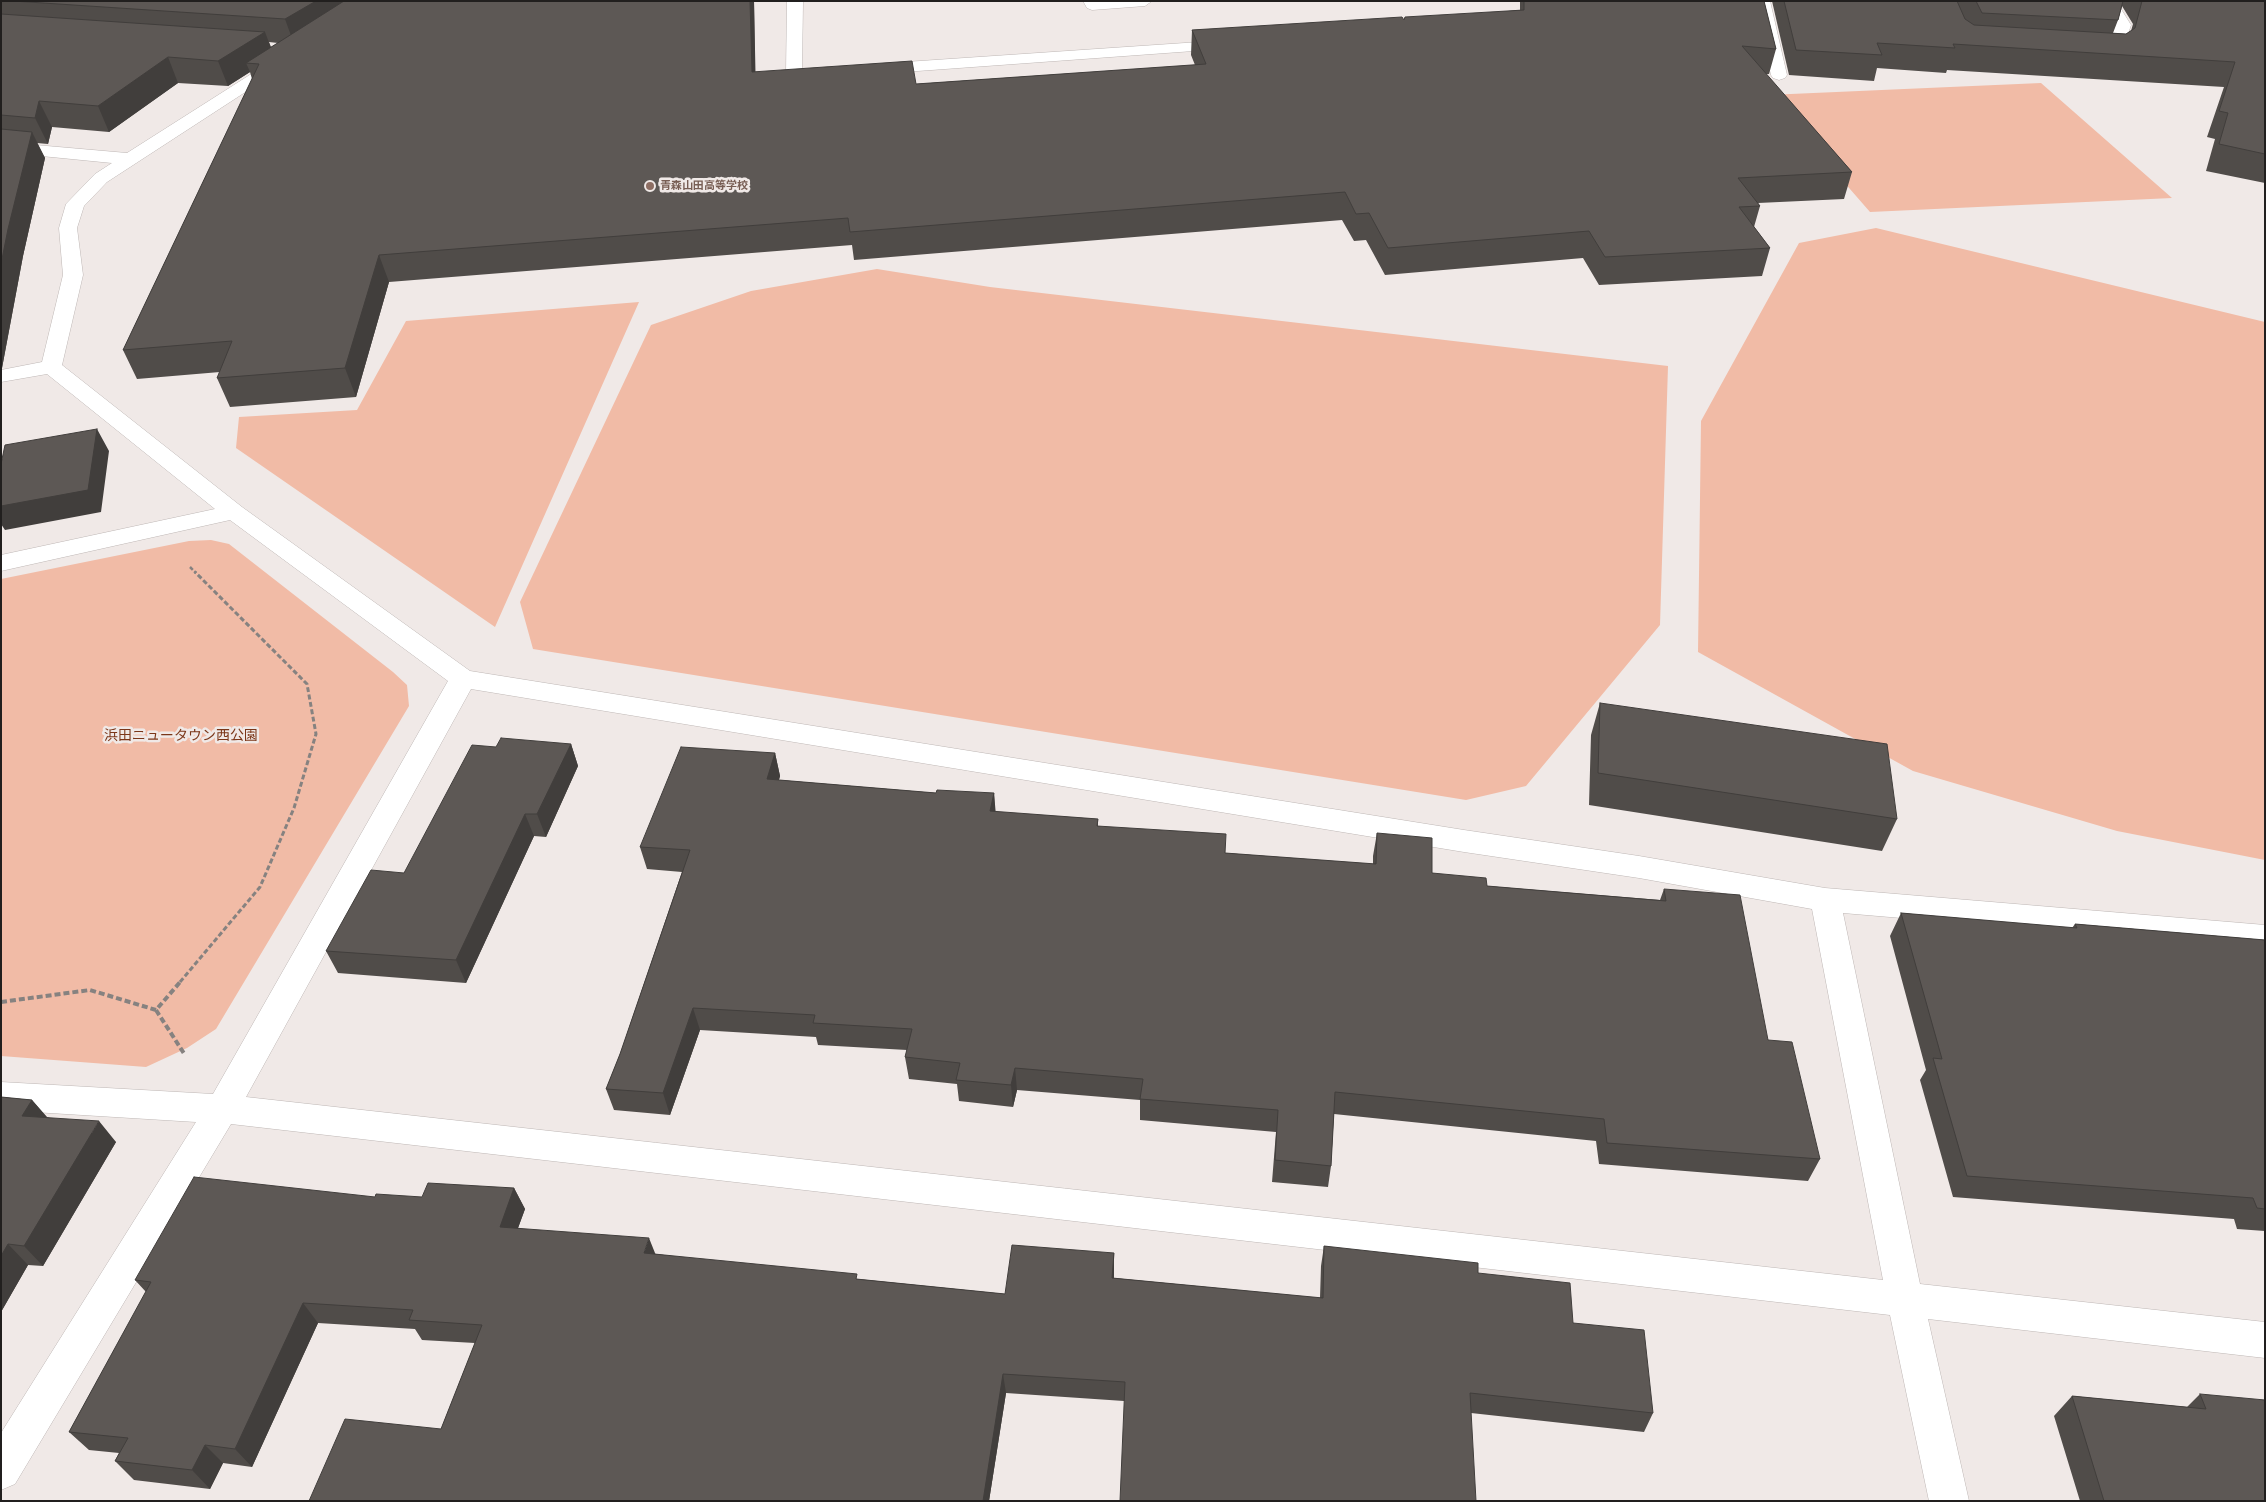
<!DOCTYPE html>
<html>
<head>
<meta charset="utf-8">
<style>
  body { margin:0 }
  #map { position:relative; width:2266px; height:1502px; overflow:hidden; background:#f0e9e7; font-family:"Public Sans",sans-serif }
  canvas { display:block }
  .frame { position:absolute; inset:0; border:2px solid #211f1e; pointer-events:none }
</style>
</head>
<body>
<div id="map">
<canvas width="2266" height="1502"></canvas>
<div class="frame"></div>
</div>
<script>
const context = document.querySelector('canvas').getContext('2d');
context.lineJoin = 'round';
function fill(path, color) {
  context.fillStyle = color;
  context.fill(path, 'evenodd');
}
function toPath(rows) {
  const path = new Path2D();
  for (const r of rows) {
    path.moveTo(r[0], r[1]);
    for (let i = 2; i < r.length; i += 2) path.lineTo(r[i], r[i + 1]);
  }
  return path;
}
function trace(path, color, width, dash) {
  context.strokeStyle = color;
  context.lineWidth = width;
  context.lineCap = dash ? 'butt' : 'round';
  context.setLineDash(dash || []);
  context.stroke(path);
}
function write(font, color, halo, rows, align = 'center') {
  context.font = font + ' "Public Sans","Noto Sans JP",sans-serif';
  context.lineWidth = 5;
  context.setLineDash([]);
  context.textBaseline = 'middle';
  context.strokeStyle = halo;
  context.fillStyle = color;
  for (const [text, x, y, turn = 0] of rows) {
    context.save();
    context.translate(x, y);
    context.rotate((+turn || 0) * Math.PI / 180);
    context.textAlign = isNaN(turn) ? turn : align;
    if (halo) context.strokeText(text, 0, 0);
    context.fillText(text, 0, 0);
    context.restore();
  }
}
const green = toPath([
  [2041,83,2172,198,1870,212,1768,95],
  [1876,228,2265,322,2265,860,2117,831,1913,771,1698,652,1701,421,1799,243],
  [877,269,990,287,1668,366,1660,625,1526,786,1466,800,533,649,520,602,651,325,751,291],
  [639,302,495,627,236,448,239,417,357,410,406,321],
  [211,540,229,544,393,672,407,685,409,706,216,1029,187,1048,146,1067,1,1056,1,579,189,541]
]);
const pathFar2 = toPath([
  [190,567,196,573]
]);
const pathFar1 = toPath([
  [180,982,260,887,294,808,316,734,307,684,195,572]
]);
const path = toPath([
  [1,1002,90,990,156,1010,181,981],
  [156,1010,185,1055]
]);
const minor = toPath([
  [787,1,803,1,802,69,828,67,834,69,836,72,834,75,794,79,788,77,786,74,787,1],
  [1083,1,1152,1,1145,6,1092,10,1087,8,1083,1],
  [1754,1,1770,1,1787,75,1785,78,1779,80,1773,78,1771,75,1754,1],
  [2101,1,2116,1,2131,25,2121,55,2096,56,2090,54,2088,51,2090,48,2096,46,2109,47,2115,25,2101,1],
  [1229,40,1235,42,1237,45,1235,48,876,74,870,72,868,69,870,66,876,64,1229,40],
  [284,55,290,57,292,60,290,63,107,182,84,206,77,228,83,275,62,365,242,507,470,671,1464,830,1639,856,1825,888,2265,925,2265,949,1843,913,1920,1284,2265,1322,2265,1358,1928,1319,1969,1501,1929,1501,1890,1315,231,1124,15,1484,1,1490,1,1433,196,1122,1,1110,1,1082,213,1094,448,681,230,520,1,571,1,555,215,509,47,374,1,382,1,370,42,362,63,275,59,228,66,204,95,174,112,163,1,152,1,142,127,153,278,57,284,55],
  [471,689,1464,852,1639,878,1812,909,1883,1280,246,1097,471,689]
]);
const wall = toPath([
  [1,1,754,1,755,72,916,84,1195,65,1191,55,1192,30,1404,20,1520,10,1520,1,1764,1,1776,49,1769,74,1766,74,1852,172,1844,199,1758,203,1760,206,1754,227,1770,248,1762,276,1599,285,1583,258,1385,275,1366,240,1354,241,1342,220,854,260,852,245,389,282,356,397,230,407,217,378,220,372,137,379,123,350,252,79,250,72,228,86,178,83,109,132,52,127,48,144,37,143,45,158,23,256,2,368,1,368],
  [269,42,278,43,271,47],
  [1772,1,2265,1,2265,183,2206,171,2215,139,2207,137,2224,87,1947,70,1946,73,1877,68,1874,81,1789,75],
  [2122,6,2133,24,2131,31,2126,34,2113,33,2118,20],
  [1600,703,1897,819,1882,851,1589,805,1591,735],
  [571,744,578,766,546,837,534,836,466,983,338,973,326,951,404,873,496,747],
  [775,753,780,776,779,780,936,793,994,793,995,812,1098,819,1098,826,1225,853,1373,864,1373,856,1377,833,1432,873,1487,886,1660,900,1664,889,1768,1040,1820,1159,1808,1181,1599,1164,1596,1141,1334,1114,1331,1166,1328,1187,1272,1182,1276,1132,1140,1120,1140,1100,1017,1090,1013,1107,959,1101,957,1084,909,1079,905,1057,907,1050,818,1045,816,1037,700,1030,670,1115,614,1110,606,1089,620,1054,682,872,647,869,640,847],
  [1901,913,2072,928,2075,924,2265,940,2265,1231,2237,1229,2234,1219,1953,1197,1920,1080,1926,1070,1890,936],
  [1,1097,32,1100,47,1117,116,1142,43,1266,28,1265,1,1312],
  [514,1188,525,1209,518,1228,656,1254,858,1279,1005,1294,1114,1253,1114,1278,1320,1298,1321,1266,1324,1246,1478,1273,1573,1323,1653,1413,1644,1432,1471,1413,1124,1401,1006,1393,989,1501,309,1501,441,1429,475,1343,422,1340,415,1329,318,1323,252,1467,223,1463,210,1489,134,1480,115,1461,119,1453,89,1450,69,1432,146,1292,135,1280,375,1197,422,1197],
  [2200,1394,2265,1501,2080,1501,2054,1416,2072,1396,2187,1407]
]);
const shadedWall = toPath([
  [316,1,365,1,294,44,285,19],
  [750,1,754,1,756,98,752,72],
  [265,32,274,56,259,64,246,63,250,72,228,86,218,61],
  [168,57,178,83,109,132,98,106],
  [39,101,52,127,48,144,35,118],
  [32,132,45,158,23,256,2,368,1,368,1,264,8,229],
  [379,255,389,282,356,397,345,368],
  [97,429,109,451,101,512,5,530,1,524,1,506],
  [571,744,578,766,546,837,537,814],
  [775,753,780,776,772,802,767,779],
  [994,793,996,816,990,811],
  [525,814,534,836,466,983,456,960],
  [693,1008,700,1030,670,1115,663,1093],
  [1015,1068,1017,1090,1013,1107,1011,1085],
  [32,1100,50,1121,22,1116],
  [99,1121,116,1142,43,1266,24,1246],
  [514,1188,525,1209,511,1247,500,1227],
  [649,1238,657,1258,644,1253],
  [8,1244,28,1265,1,1312,1,1256],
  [1114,1253,1114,1274,1112,1298,1112,1278],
  [303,1303,318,1323,252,1467,235,1449],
  [1003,1374,1006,1393,989,1501,983,1501],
  [205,1445,223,1463,210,1489,192,1470]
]);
const building = toPath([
  [13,1,316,1,285,19,13,1],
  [344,1,750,1,752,72,912,61,916,84,1206,64,1192,30,1402,17,1404,20,1405,17,1524,10,1524,1,1764,1,1776,49,1742,46,1852,172,1738,178,1760,206,1739,207,1770,248,1605,257,1589,231,1388,248,1369,213,1356,214,1345,192,850,232,848,218,379,255,345,368,217,378,232,341,123,350,259,64,246,63,344,1],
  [1784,1,1957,1,1965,19,1974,25,2126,34,2135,28,2142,1,2265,1,2265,154,2219,144,2228,113,2219,111,2235,62,1953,44,1955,48,1877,43,1882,55,1796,50,1784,1],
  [1976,1,2123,1,2118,20,1982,13,1976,1],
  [1,14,265,32,218,61,168,57,98,106,39,101,35,118,1,115,1,14],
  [1,129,32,132,8,229,1,264,1,129],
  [97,429,88,490,1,506,1,464,5,445,97,429],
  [1600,703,1887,744,1897,819,1598,773,1600,703],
  [501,738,571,744,537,814,525,814,456,960,326,951,371,870,404,873,472,745,496,747,501,738],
  [681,747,775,753,767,779,936,793,937,790,994,793,990,811,1098,819,1097,826,1226,834,1225,853,1376,864,1377,833,1432,838,1432,873,1486,878,1487,886,1666,901,1664,889,1740,895,1768,1040,1792,1042,1820,1159,1607,1143,1604,1119,1335,1092,1331,1166,1275,1160,1278,1110,1140,1099,1143,1079,1015,1068,1011,1085,956,1080,960,1063,905,1057,912,1029,813,1023,815,1015,693,1008,663,1093,606,1089,620,1054,690,850,640,847,681,747],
  [1901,913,2077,928,2075,924,2265,940,2265,1209,2257,1208,2253,1198,1967,1176,1933,1058,1942,1059,1901,913],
  [1,1097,32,1100,22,1116,99,1121,24,1246,8,1244,1,1256,1,1097],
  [194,1177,375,1197,376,1194,422,1197,428,1183,514,1188,500,1227,649,1238,644,1253,857,1274,856,1279,1005,1294,1012,1245,1114,1253,1112,1278,1323,1298,1324,1246,1478,1263,1478,1273,1570,1283,1573,1323,1644,1330,1653,1413,1470,1393,1476,1501,1120,1501,1125,1382,1003,1374,983,1501,309,1501,345,1419,441,1429,482,1325,409,1320,413,1310,303,1303,235,1449,205,1445,192,1470,115,1461,128,1438,69,1432,151,1282,135,1280,194,1177],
  [2200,1394,2265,1400,2265,1501,2104,1501,2072,1396,2206,1409,2200,1394]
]);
const markers = [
  [650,186,5,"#8d6e63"]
];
const farEducationnames = [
  ["青森山田高等学校",660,186]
];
const parkNames = [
  ["浜田ニュータウン西公園",181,736]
];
fill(green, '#f1bba6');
trace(minor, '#beb7b5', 1);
trace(pathFar2, '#868280', 2.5, [4, 2]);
trace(pathFar1, '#868280', 3, [5, 2.5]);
trace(path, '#868280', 4, [6, 3]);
fill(minor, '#fff');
fill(wall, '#504c49');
fill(shadedWall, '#413e3c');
fill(building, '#5d5855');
trace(building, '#413e3c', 1);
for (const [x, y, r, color] of markers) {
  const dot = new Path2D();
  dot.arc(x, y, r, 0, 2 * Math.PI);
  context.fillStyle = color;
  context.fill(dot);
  trace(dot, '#f0e9e7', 2);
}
write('bold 11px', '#785e54', '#f0e9e7', farEducationnames, 'left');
write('14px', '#7b3618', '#f0e9e7', parkNames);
</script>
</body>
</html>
